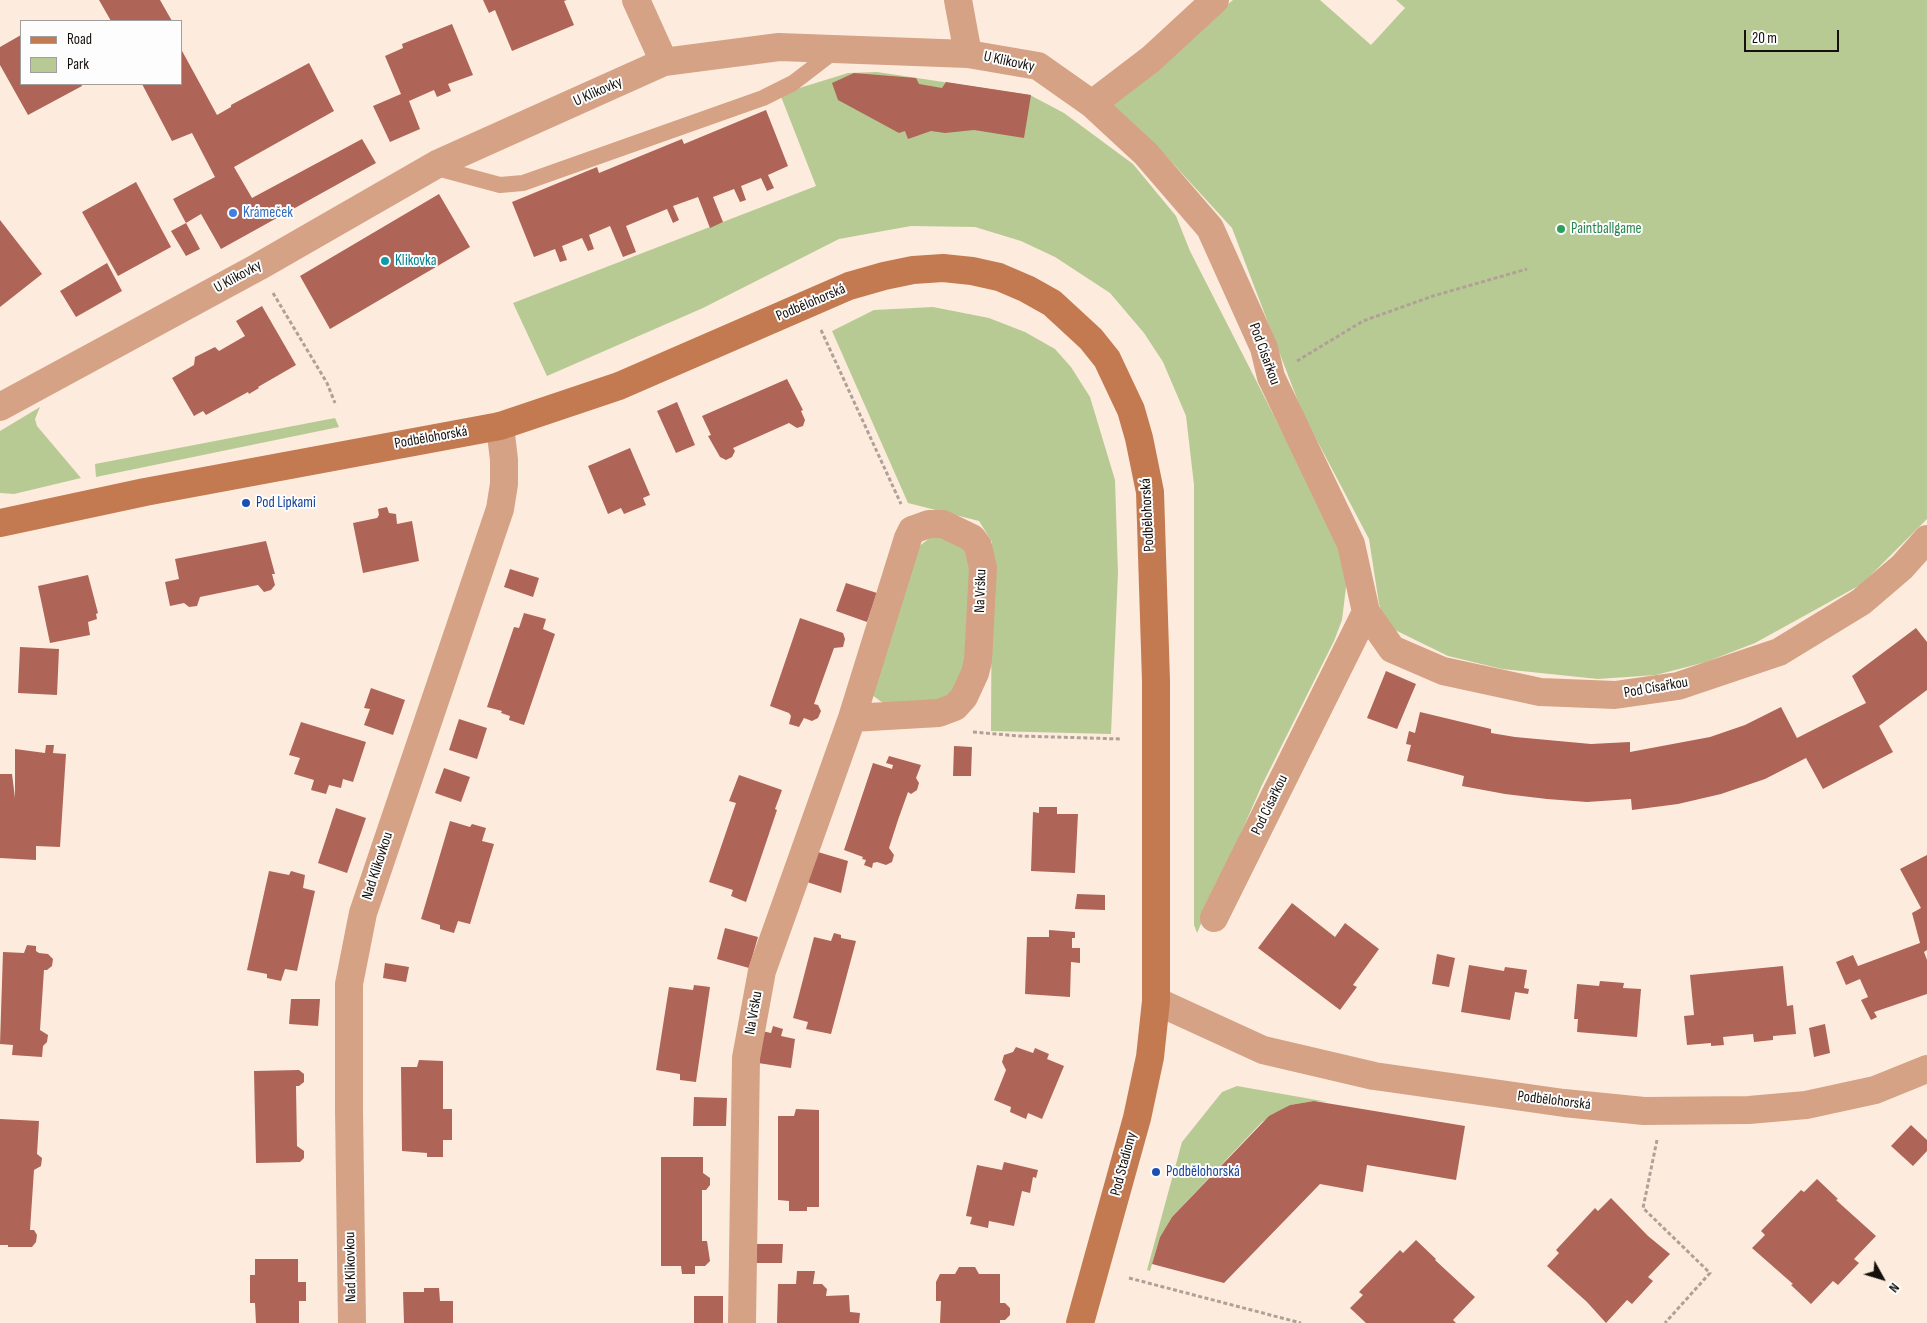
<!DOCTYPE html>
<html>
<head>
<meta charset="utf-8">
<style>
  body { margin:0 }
  #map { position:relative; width:1927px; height:1323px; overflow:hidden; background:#fdecde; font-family:"Sofia Sans Condensed",sans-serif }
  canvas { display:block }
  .legend { position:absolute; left:20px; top:20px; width:162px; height:65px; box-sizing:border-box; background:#fdfdfd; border:1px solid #a19e9d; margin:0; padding:6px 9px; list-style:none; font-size:15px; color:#16100c }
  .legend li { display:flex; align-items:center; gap:10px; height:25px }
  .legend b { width:25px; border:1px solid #a19e9d }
  .north { position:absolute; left:1857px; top:1253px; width:50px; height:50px; -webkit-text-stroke:4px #fdfdfd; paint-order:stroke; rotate:129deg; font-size:14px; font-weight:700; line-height:20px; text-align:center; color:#16100c }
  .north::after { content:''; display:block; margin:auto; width:18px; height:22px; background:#16100c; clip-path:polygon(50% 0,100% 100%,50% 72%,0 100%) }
  .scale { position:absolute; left:1744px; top:30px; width:95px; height:22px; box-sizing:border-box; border:2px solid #16100c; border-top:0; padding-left:6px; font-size:15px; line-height:18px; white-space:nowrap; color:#16100c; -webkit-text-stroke:4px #fdfdfd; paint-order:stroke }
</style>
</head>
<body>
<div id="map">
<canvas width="1927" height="1323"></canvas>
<ul class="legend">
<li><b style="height:6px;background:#c47a50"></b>Road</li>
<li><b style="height:14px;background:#b8ca93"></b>Park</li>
</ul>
<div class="north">N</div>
<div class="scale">20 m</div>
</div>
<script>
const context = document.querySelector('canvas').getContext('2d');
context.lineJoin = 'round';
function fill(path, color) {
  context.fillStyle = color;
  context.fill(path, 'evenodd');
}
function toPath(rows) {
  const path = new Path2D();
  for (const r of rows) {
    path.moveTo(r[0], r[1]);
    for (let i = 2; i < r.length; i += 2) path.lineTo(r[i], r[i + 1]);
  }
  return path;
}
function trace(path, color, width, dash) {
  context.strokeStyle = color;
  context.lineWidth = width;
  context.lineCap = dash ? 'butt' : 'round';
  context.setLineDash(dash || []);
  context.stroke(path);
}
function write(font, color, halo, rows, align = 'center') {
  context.font = font + ' "Sofia Sans Condensed",sans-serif';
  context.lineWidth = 4;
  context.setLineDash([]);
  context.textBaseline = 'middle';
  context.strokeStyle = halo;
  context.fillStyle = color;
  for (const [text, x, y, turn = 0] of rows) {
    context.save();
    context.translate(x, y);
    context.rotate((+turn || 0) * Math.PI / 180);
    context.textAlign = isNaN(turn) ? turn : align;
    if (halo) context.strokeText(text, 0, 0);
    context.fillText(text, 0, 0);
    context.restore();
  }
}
const green = toPath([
  [1233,0,1320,0,1371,45,1405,8,1396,0,1927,0,1927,519,1862,584,1755,643,1706,662,1656,675,1598,679,1502,669,1448,656,1395,630,1383,617,1379,604,1369,539,1302,412,1232,228,1166,156,1102,107],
  [877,72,1030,95,1064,113,1133,164,1176,216,1190,251,1344,553,1347,579,1342,620,1334,641,1262,785,1197,933,1194,925,1194,485,1186,416,1163,362,1144,333,1110,293,1055,257,1021,241,975,227,911,226,839,239,703,308,547,376,513,303,816,186,780,94,848,73],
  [933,307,989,318,1025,332,1055,349,1071,367,1090,397,1115,480,1118,573,1111,734,991,731,992,542,979,521,908,503,832,331,874,310],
  [40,407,35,419,37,426,81,478,14,494,0,493,0,431],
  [335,418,339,427,96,477,95,464],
  [935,534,952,534,973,555,971,642,952,699,883,703,872,695,918,547],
  [1237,1086,1328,1102,1314,1101,1290,1105,1262,1122,1172,1217,1160,1237,1150,1271,1147,1270,1182,1142,1222,1092]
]);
const building = toPath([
  [99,0,160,0,172,21,111,21],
  [483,0,567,0,564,1,574,25,512,51,495,10,489,13],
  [452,24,473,75,448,84,451,91,437,97,434,90,409,101,420,129,390,142,373,106,401,94,385,56,403,48,402,44],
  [21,35,21,84,81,84,82,86,28,115,0,65,0,47],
  [181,49,217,115,231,107,231,105,309,63,334,111,234,167,252,198,362,139,376,163,221,249,201,214,186,223,173,199,215,177,192,133,172,141,142,84,181,84],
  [854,73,916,78,919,84,942,88,946,82,1031,95,1024,138,974,130,945,133,931,131,908,139,905,131,899,133,838,100,832,83],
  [766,110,788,166,768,175,774,188,767,191,761,178,741,186,746,200,740,202,734,189,713,197,723,222,710,228,698,197,673,206,679,220,673,223,667,209,626,226,636,252,623,257,610,226,589,235,594,249,588,251,582,238,562,246,567,260,560,262,555,249,534,257,512,202,597,167,599,173,682,139,684,144],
  [136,182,171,247,118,276,82,212],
  [439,194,470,247,330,329,300,276],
  [0,220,42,274,0,307],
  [186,223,200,249,186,256,171,231],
  [107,263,122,291,76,317,60,291],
  [262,306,296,365,258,387,259,388,249,394,248,392,206,415,203,411,194,416,172,378,194,365,195,357,215,347,219,351,245,336,236,321],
  [787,379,803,410,801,411,805,420,803,426,797,428,789,423,733,448,735,451,732,457,726,460,720,457,708,436,711,435,702,416],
  [677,402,695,445,676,453,657,411],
  [630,448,650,495,643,498,646,505,624,514,621,508,608,514,588,466],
  [387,507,389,513,396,514,397,524,412,521,419,561,363,573,353,523,377,518,379,515,378,509],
  [266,541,275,574,272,574,275,585,271,590,264,592,258,585,200,597,197,606,189,607,184,603,170,606,165,582,179,579,175,559],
  [510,569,539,578,533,597,504,587],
  [88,575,98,613,96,614,97,619,88,622,90,635,50,643,38,586],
  [846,583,877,593,867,622,836,611],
  [524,613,546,619,543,629,555,634,524,725,509,720,510,716,501,713,502,711,487,707,514,627,519,628],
  [800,618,843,633,845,639,843,647,834,648,814,704,818,705,821,711,818,718,812,721,804,718,799,727,789,724,791,716,789,713,770,706],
  [1916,628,1927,642,1927,690,1879,726,1893,752,1823,789,1806,758,1765,779,1721,794,1678,804,1632,810,1631,799,1587,802,1547,799,1505,794,1462,786,1464,776,1407,761,1411,745,1406,744,1409,731,1415,733,1420,712,1491,729,1491,733,1515,737,1591,744,1630,742,1630,752,1710,737,1745,725,1781,707,1797,738,1866,703,1852,676],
  [20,647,59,649,57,695,18,693],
  [1386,671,1416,684,1397,729,1367,718],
  [371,688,405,700,393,735,364,725,370,709,364,708],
  [459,719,487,728,477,759,449,750],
  [301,722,366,742,353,782,343,779,341,788,329,785,326,794,311,790,314,780,294,774,300,758,289,755],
  [46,745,54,745,53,753,66,754,60,847,36,846,36,860,0,858,0,774,12,774,15,798,15,749,45,753],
  [954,746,972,747,971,776,953,776],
  [889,756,921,765,916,778,919,783,917,790,911,794,908,792,898,820,889,848,894,855,892,862,886,865,877,862,873,863,872,868,864,865,866,860,862,859,863,857,844,850,873,763,892,769,893,765,886,763],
  [444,768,470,777,461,802,435,793],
  [739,775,782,790,775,809,777,810,746,902,731,896,733,890,709,882,736,803,729,801],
  [1039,807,1057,807,1057,814,1078,814,1075,873,1031,871,1033,812,1039,813],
  [336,808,366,818,347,873,318,863],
  [450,821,470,827,472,824,486,828,482,841,494,844,470,924,458,921,454,933,440,929,440,925,421,919],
  [818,852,848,861,841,893,807,882],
  [1927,855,1927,950,1924,952,1927,960,1927,994,1874,1012,1877,1017,1871,1020,1861,1000,1868,997,1860,979,1846,985,1836,962,1853,955,1858,966,1920,943,1912,913,1921,908,1900,869],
  [269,871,289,875,291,871,305,875,303,888,315,891,297,971,285,969,281,981,267,978,267,974,247,970],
  [1077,894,1105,895,1105,910,1075,909],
  [1292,903,1335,937,1345,923,1379,949,1353,985,1357,987,1340,1010,1258,948],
  [725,928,758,937,749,968,717,959],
  [1049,930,1075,932,1075,938,1072,938,1072,948,1080,948,1080,963,1071,962,1070,997,1025,994,1027,937,1049,937],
  [834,933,841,935,841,938,856,941,831,1034,806,1029,808,1022,793,1018,814,937,831,941],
  [27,945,36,946,36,951,39,953,48,954,53,959,52,966,47,970,44,970,40,1030,48,1035,47,1042,43,1046,42,1057,12,1055,13,1045,0,1044,3,952,24,953],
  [1437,954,1455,958,1449,987,1432,984],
  [385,963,409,967,406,982,383,978],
  [1469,965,1504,971,1505,967,1527,970,1524,988,1529,989,1528,994,1515,992,1510,1020,1461,1012],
  [1783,966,1787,1006,1793,1005,1796,1034,1773,1036,1773,1040,1754,1042,1753,1034,1723,1037,1724,1045,1711,1046,1711,1043,1687,1045,1684,1016,1694,1015,1690,975],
  [1600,981,1624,983,1623,988,1641,989,1637,1037,1577,1032,1578,1019,1574,1019,1577,984,1599,986],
  [694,985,710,987,696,1082,680,1080,680,1074,656,1070,669,987,693,990],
  [291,999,320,999,318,1026,289,1024],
  [1825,1024,1830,1053,1814,1057,1809,1028],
  [773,1026,783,1029,781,1036,795,1039,791,1068,758,1063,762,1031,771,1033],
  [1016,1047,1033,1053,1035,1048,1049,1054,1047,1059,1064,1066,1042,1119,1028,1113,1026,1119,1010,1112,1011,1107,994,1100,1006,1070,1002,1062,1004,1055,1013,1052],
  [419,1060,443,1061,443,1109,452,1109,452,1140,443,1140,443,1157,427,1157,427,1153,402,1151,401,1067,417,1067],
  [299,1070,304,1074,304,1082,299,1086,296,1086,297,1146,304,1151,304,1158,300,1162,256,1163,254,1071],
  [694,1097,727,1098,726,1126,693,1126],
  [1314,1101,1465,1126,1456,1180,1367,1165,1363,1192,1320,1184,1224,1283,1152,1264,1160,1237,1172,1217,1269,1116,1290,1105],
  [796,1109,819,1110,819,1207,807,1207,807,1211,789,1211,789,1201,778,1200,778,1116,794,1116],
  [0,1119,39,1121,37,1154,42,1158,41,1166,34,1170,30,1230,34,1230,37,1235,36,1242,32,1247,8,1247,8,1245,0,1245],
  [1911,1125,1927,1140,1927,1151,1913,1166,1891,1146],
  [661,1157,703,1157,703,1173,710,1178,710,1185,706,1190,702,1190,702,1241,707,1241,710,1261,705,1266,695,1266,695,1274,682,1274,681,1266,661,1266],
  [1004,1162,1038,1170,1036,1178,1033,1177,1030,1193,1022,1191,1014,1226,989,1221,988,1228,970,1224,972,1217,966,1216,977,1165,1002,1170],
  [1817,1179,1838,1199,1836,1200,1876,1236,1854,1259,1859,1263,1838,1285,1833,1281,1811,1304,1791,1285,1793,1284,1752,1248,1765,1235,1761,1231,1801,1190,1804,1192],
  [1611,1198,1648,1236,1670,1254,1648,1277,1653,1281,1632,1304,1627,1300,1606,1323,1587,1302,1547,1266,1559,1253,1556,1250,1595,1208,1598,1211],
  [1416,1240,1436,1259,1435,1260,1475,1297,1453,1320,1456,1323,1366,1323,1350,1308,1363,1295,1359,1292,1400,1250,1403,1253],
  [756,1244,783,1244,782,1263,756,1263],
  [255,1259,298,1259,298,1282,306,1282,306,1301,299,1301,299,1323,256,1323,255,1303,250,1303,250,1275,255,1275],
  [959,1267,975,1267,979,1274,1000,1274,1000,1303,1005,1303,1010,1308,1010,1315,1005,1320,1000,1320,1000,1323,940,1323,941,1301,936,1301,936,1282,940,1274,955,1274],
  [797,1271,815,1271,813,1284,822,1284,827,1289,826,1296,849,1295,850,1312,860,1313,859,1323,777,1323,778,1284,796,1284],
  [424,1288,439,1288,440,1301,453,1301,453,1323,404,1323,403,1292,424,1292],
  [694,1296,723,1296,723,1323,694,1323]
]);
const path = toPath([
  [273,293,327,383,335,403],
  [821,330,901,504],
  [1297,361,1363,321,1433,296,1527,269],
  [973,732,1019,736,1122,739],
  [1657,1140,1643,1208,1710,1273,1665,1323],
  [1129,1278,1301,1323]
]);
const service = toPath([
  [433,167,500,185,523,183,763,98,793,83,836,50]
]);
const minor = toPath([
  [636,0,664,62],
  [958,0,968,54],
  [1092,104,1146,154,1210,228,1264,348,1271,377,1351,544,1366,612,1392,649,1443,671,1540,692,1615,695,1678,686,1779,652,1861,602,1902,567,1927,539],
  [0,407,258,267,439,163,664,62,779,47,968,54,1038,66,1092,104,1151,59,1215,0],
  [1214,918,1366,612],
  [352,1323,349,1110,349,984,363,913,500,509,504,484,504,460,500,426],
  [742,1323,746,1058,762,971,852,718,908,538,912,530,929,524,943,524,972,538,978,546,983,568,978,661,975,673,964,697,955,707,939,713,852,718]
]);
const tertiary = toPath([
  [1156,1001,1263,1050,1374,1076,1564,1103,1644,1111,1749,1110,1806,1105,1875,1090,1927,1069]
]);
const secondary = toPath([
  [0,523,145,492,500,426,619,386,849,286,884,276,913,270,943,268,972,271,999,277,1027,289,1052,303,1091,339,1107,359,1131,410,1139,438,1150,492,1156,681,1156,1001,1150,1057,1137,1118,1080,1323]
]);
const markers = [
  [233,213,5,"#3f7fe0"],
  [1561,229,5,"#2e9e5b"],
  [385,261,5,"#0f9aa8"],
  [246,503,5,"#1a4fb4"],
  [1156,1172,5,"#1a4fb4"]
];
const streetNames = [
  ["U Klikovky",1009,62,12],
  ["U Klikovky",598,92,-24],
  ["U Klikovky",238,277,-29],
  ["Podbělohorská",811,303,-23],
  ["Pod Císařkou",1264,354,70],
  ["Podbělohorská",431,438,-10],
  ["Podbělohorská",1148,515,-93],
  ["Na Vršku",981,591,-88],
  ["Pod Císařkou",1656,688,-10],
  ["Pod Císařkou",1270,805,-64],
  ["Nad Klikovkou",378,866,-72],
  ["Na Vršku",754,1013,-80],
  ["Podbělohorská",1554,1101,7],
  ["Pod Stadiony",1124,1164,-75],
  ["Nad Klikovkou",351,1267,-91]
];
const shopNames = [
  ["Krámeček",243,213]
];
const leisureNames = [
  ["Paintballgame",1571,229]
];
const cultureNames = [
  ["Klikovka",395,261]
];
const transitNames = [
  ["Pod Lipkami",256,503],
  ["Podbělohorská",1166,1172]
];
fill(green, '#b8ca93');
fill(building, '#ae6456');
trace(path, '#afa197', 3, [4, 2.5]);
trace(service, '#d5a286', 16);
trace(minor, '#d5a286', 28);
trace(tertiary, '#d5a286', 28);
trace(secondary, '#c47a50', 28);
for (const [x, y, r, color] of markers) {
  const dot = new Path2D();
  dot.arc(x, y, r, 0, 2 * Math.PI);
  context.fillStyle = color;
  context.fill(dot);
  trace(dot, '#fdfdfd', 2);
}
write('15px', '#16100c', '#fdfdfd', streetNames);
write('15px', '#366cbe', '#fdfdfd', shopNames, 'left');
write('15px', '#27864d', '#fdfdfd', leisureNames, 'left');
write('15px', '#0d838f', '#fdfdfd', cultureNames, 'left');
write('15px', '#164399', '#fdfdfd', transitNames, 'left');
</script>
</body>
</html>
